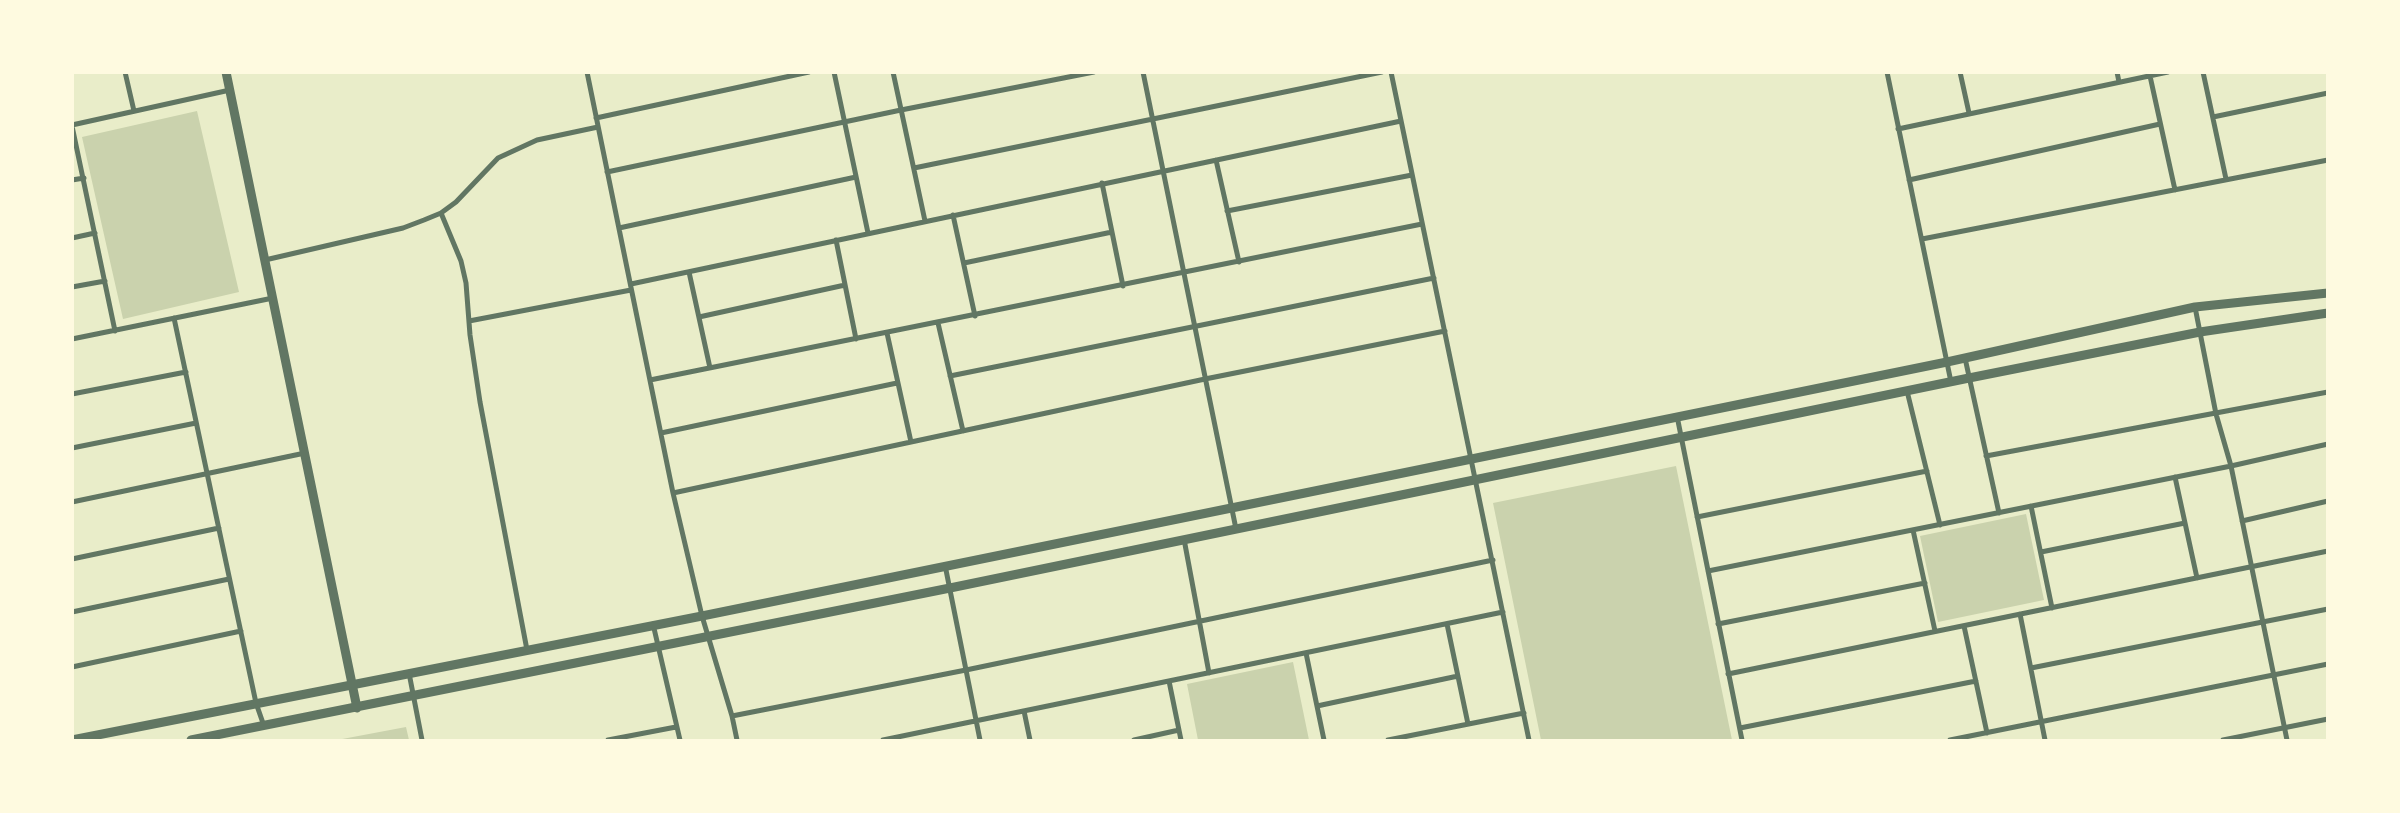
<!DOCTYPE html>
<html>
<head>
<meta charset="utf-8">
<style>
  body { margin:0 }
  #map { position:relative; width:2400px; height:813px; overflow:hidden; background:#e9edc9; font-family:Literata,serif }
  canvas { display:block }
  .frame { position:absolute; inset:0; border:74px solid #fefae0; pointer-events:none }
</style>
</head>
<body>
<div id="map">
<canvas width="2400" height="813"></canvas>
<div class="frame"></div>
</div>
<script>
const context = document.querySelector('canvas').getContext('2d');
context.lineJoin = 'round';
function fill(path, color) {
  context.fillStyle = color;
  context.fill(path, 'evenodd');
}
function toPath(rows) {
  const path = new Path2D();
  for (const r of rows) {
    path.moveTo(r[0], r[1]);
    for (let i = 2; i < r.length; i += 2) path.lineTo(r[i], r[i + 1]);
  }
  return path;
}
function trace(path, color, width, dash) {
  context.strokeStyle = color;
  context.lineWidth = width;
  context.lineCap = dash ? 'butt' : 'round';
  context.setLineDash(dash || []);
  context.stroke(path);
}
const green = toPath([
  [197,111,239,292,123,319,82,137],
  [1676,466,1732,740,1541,740,1493,503],
  [2026,514,2044,600,1938,622,1920,536],
  [1293,662,1309,740,1198,740,1187,684],
  [406,727,409,740,337,740]
]);
const minor = toPath([
  [125,72,134,111],
  [587,72,673,493,702,616,732,716,737,740],
  [834,72,868,233],
  [893,72,925,221],
  [1143,72,1236,529],
  [1391,72,1529,740],
  [1887,72,1951,382],
  [1960,72,1969,113],
  [2117,72,2119,82],
  [2203,72,2226,179],
  [2150,76,2175,190],
  [2213,117,2328,93],
  [596,118,809,72],
  [72,125,230,90],
  [72,126,115,331],
  [1898,129,2168,72],
  [1216,160,1239,262],
  [914,168,1382,72],
  [607,172,901,110,1094,72],
  [72,180,84,178],
  [1909,180,2160,124],
  [1102,183,1123,286],
  [1227,211,1412,175],
  [441,213,461,261,466,283,470,335,480,402,527,650],
  [953,215,975,316],
  [619,228,856,177],
  [72,238,95,233],
  [1922,239,2328,160],
  [836,240,856,339],
  [265,260,403,228,424,220,441,213,456,202,498,158,537,140,598,127],
  [964,263,1112,232],
  [689,272,710,368],
  [631,284,1401,121],
  [72,287,105,281],
  [2195,307,2216,414,2231,466,2287,740],
  [699,317,845,285],
  [174,318,256,703,264,726],
  [469,321,631,290],
  [938,323,963,431],
  [887,333,911,442],
  [72,339,273,298],
  [1965,358,1999,513],
  [950,376,1434,278],
  [650,380,1422,224],
  [1907,391,1940,525],
  [72,394,186,372],
  [1677,416,1742,740],
  [661,433,897,383],
  [72,448,196,423],
  [1986,456,2328,392],
  [2175,477,2197,578],
  [673,493,1205,379,1445,331],
  [72,502,305,453],
  [2031,506,2052,608],
  [1697,517,1927,471],
  [2242,521,2328,501],
  [1913,530,1935,631],
  [1184,539,1209,673],
  [2041,552,2185,523],
  [72,559,219,528],
  [945,565,980,740],
  [1708,571,2231,466,2328,444],
  [72,612,229,579],
  [2020,614,2045,740],
  [653,624,680,740],
  [1447,624,1468,724],
  [1718,624,1925,583],
  [1964,626,1987,733],
  [1306,653,1324,740],
  [72,667,241,631],
  [2031,668,2328,609],
  [409,673,422,740],
  [1728,674,2328,551],
  [1169,681,1181,740],
  [1317,706,1458,676],
  [1024,711,1030,740],
  [732,716,966,670,1493,560],
  [1740,728,1976,681],
  [608,740,676,727],
  [883,740,1503,612],
  [1134,740,1179,730],
  [1388,740,1524,713],
  [1950,740,2328,664],
  [2223,740,2328,719]
]);
const tertiary = toPath([
  [226,72,357,708],
  [72,740,702,616,1947,362,2195,307,2328,293],
  [191,740,950,588,1969,378,2200,332,2328,313]
]);
fill(green, '#cad2ad');
trace(minor, '#617663', 5);
trace(tertiary, '#617663', 9);
</script>
</body>
</html>
